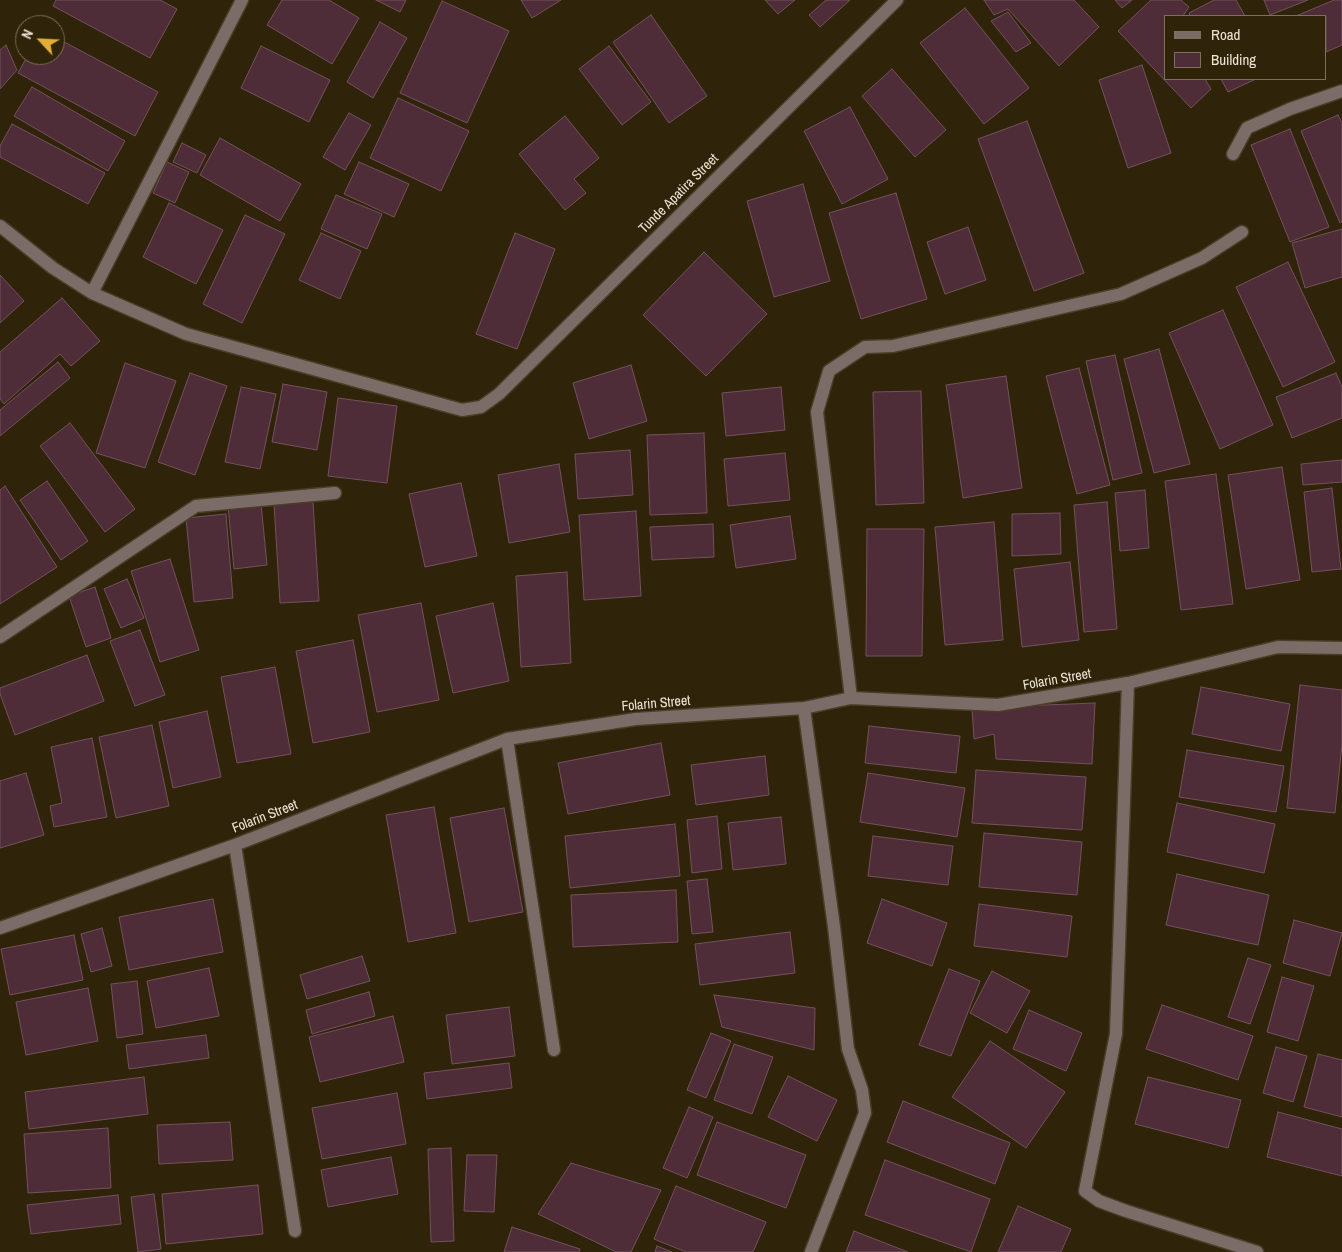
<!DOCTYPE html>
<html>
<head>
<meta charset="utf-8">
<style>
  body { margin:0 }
  #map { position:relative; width:1342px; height:1252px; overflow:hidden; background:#2f2309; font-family:"Archivo Narrow",sans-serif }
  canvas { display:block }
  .legend { position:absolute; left:1164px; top:15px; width:162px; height:65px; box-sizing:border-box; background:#2f2309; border:1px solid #7b705b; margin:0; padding:6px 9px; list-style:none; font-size:15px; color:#ece4d5 }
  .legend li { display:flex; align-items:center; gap:10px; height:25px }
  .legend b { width:25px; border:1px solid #7b705b }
  .north { position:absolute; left:15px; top:15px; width:50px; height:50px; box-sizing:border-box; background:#2f2309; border:1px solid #7b705b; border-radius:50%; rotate:295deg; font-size:14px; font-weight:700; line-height:20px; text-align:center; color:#ece4d5 }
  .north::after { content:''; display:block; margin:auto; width:18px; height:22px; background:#e3ae35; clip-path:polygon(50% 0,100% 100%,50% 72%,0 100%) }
</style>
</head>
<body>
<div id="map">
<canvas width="1342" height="1252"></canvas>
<ul class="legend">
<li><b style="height:6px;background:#7b6c67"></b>Road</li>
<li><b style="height:14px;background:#4f2d38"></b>Building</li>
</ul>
<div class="north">N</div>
</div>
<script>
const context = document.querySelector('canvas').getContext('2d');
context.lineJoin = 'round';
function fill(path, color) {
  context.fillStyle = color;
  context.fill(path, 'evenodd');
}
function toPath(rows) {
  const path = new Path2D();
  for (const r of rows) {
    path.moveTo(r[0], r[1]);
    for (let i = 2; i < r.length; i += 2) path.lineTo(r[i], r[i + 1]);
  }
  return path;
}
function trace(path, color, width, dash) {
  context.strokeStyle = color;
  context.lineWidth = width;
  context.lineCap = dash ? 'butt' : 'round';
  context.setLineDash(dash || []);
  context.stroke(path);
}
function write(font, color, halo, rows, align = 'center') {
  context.font = font + ' "Archivo Narrow",sans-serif';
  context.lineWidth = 4;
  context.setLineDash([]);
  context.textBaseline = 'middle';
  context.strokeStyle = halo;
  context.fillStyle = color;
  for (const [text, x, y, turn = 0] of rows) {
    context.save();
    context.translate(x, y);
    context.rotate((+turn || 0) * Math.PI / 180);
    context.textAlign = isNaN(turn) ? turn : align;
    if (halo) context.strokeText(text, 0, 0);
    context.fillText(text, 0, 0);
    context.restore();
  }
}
const building = toPath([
  [56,0,160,0,177,9,150,58,53,6,56,0],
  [282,0,329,0,359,18,332,64,267,25,282,0],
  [376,0,406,0,400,12,376,0],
  [521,0,561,0,532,18,521,0],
  [765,0,795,0,778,14,765,0],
  [826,0,850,0,820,27,809,15,826,0],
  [984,0,1074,0,1099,27,1059,66,1008,9,994,15,984,0],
  [1115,0,1132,0,1122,8,1115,0],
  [1151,0,1181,0,1189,7,1183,16,1166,16,1166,79,1205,79,1211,89,1191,108,1118,31,1151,0],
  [1214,0,1236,0,1245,16,1190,16,1189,13,1214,0],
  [1264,0,1308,0,1270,15,1264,0],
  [1334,0,1342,0,1342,45,1326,52,1326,16,1296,16,1334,0],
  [442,1,509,31,467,123,400,93,442,1],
  [965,8,1029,88,984,124,920,43,965,8],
  [1008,12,1031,43,1016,52,991,21,1008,12],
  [651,15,707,96,669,123,613,42,651,15],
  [380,22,407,38,373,98,347,82,380,22],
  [55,37,158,92,135,136,18,73,28,55,55,55,55,37],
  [6,45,17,70,0,89,0,50,6,45],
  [261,46,330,80,309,122,241,88,261,46],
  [609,46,651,102,622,125,579,69,609,46],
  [1142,65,1171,153,1128,168,1099,80,1142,65],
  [892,69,946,130,915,157,862,96,892,69],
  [1221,79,1256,79,1228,92,1221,79],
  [32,87,125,141,108,171,14,116,32,87],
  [398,98,469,131,441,191,370,158,398,98],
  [850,107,888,179,842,204,804,131,850,107],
  [349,113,371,125,345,170,323,157,349,113],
  [1338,115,1342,123,1342,222,1340,223,1301,131,1338,115],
  [565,116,599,158,574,179,586,193,565,210,519,154,565,116],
  [1027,121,1084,273,1034,291,978,139,1027,121],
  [12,124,105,173,88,204,0,157,0,146,12,124],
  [1290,129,1329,227,1290,242,1251,145,1290,129],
  [220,138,301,184,280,221,200,175,220,138],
  [182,143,206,155,197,173,173,162,182,143],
  [167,162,189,172,175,203,153,193,167,162],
  [359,162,409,184,394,217,344,194,359,162],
  [803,184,830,281,774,297,747,201,803,184],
  [896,193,927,299,861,319,829,213,896,193],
  [336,195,382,214,367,249,321,229,336,195],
  [169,203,223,230,196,284,143,257,169,203],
  [245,215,285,234,242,323,203,304,245,215],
  [968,227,986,280,945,294,927,242,968,227],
  [1342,229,1342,277,1305,288,1292,243,1342,229],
  [321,233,361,251,340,299,299,280,321,233],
  [515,233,555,249,517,349,476,334,515,233],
  [704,252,767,314,706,376,643,315,704,252],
  [1288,262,1335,362,1283,387,1236,287,1288,262],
  [0,275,24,301,0,323,0,275],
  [62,298,100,341,71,366,60,354,4,404,0,399,0,352,62,298],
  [1223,310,1273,425,1220,449,1169,333,1223,310],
  [1159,349,1190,464,1154,473,1124,359,1159,349],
  [1115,355,1142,473,1113,480,1086,361,1115,355],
  [58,362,70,378,0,436,0,410,58,362],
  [125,363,176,381,145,468,96,453,125,363],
  [631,365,647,421,589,439,573,383,631,365],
  [1079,368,1110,485,1077,494,1046,376,1079,368],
  [190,373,227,386,195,475,158,462,190,373],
  [1336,373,1342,387,1342,418,1292,438,1276,397,1336,373],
  [1006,376,1022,488,963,498,946,385,1006,376],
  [283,384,327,392,317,450,272,442,283,384],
  [241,387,276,394,260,469,225,462,241,387],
  [781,387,785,430,726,436,722,393,781,387],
  [921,391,924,503,876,505,873,392,921,391],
  [338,398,397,406,387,483,328,476,338,398],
  [70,423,135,509,105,532,40,446,70,423],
  [704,433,707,513,650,515,647,435,704,433],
  [630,450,633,495,578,499,575,454,630,450],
  [785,453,790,500,728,506,724,459,785,453],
  [1342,460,1342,482,1303,485,1301,464,1342,460],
  [559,464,570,532,509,543,498,475,559,464],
  [1282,467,1300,580,1246,589,1228,475,1282,467],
  [1216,474,1233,604,1181,610,1165,481,1216,474],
  [47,481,88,541,61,560,20,500,47,481],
  [461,483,477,556,425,567,409,494,461,483],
  [5,486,57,567,0,604,0,490,5,486],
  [1332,488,1341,569,1312,572,1304,492,1332,488],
  [1145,490,1149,548,1120,551,1115,493,1145,490],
  [313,501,319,601,280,603,274,504,313,501],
  [1107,502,1117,629,1084,632,1074,505,1107,502],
  [261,503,267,565,234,569,228,506,261,503],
  [636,511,641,596,584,600,579,515,636,511],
  [1060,513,1061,554,1012,556,1012,514,1060,513],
  [226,514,233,598,194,602,186,518,226,514],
  [790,516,796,559,736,568,730,525,790,516],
  [994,522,1003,640,945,645,935,527,994,522],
  [713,524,714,557,652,560,650,527,713,524],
  [867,529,924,529,922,656,866,656,867,529],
  [170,559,199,650,160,662,131,571,170,559],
  [1070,562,1079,640,1022,647,1014,569,1070,562],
  [567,572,571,663,521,667,516,576,567,572],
  [127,579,144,618,121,628,104,589,127,579],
  [95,587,111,638,86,647,69,596,95,587],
  [421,603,439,700,377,712,358,615,421,603],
  [493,603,509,681,453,693,436,616,493,603],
  [140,630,165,695,135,706,110,641,140,630],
  [353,640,370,732,313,743,296,651,353,640],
  [87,655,104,701,15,735,0,694,0,688,87,655],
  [275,667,291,754,237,763,221,677,275,667],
  [1300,685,1342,690,1342,744,1335,813,1287,808,1300,685],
  [1201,687,1290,704,1281,751,1192,734,1201,687],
  [1095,703,1092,764,996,759,994,734,974,739,972,708,1095,703],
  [207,711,221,777,173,788,159,722,207,711],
  [152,725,169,806,116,818,99,737,152,725],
  [869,726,960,736,956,773,865,763,869,726],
  [92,738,107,817,54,827,50,806,62,803,51,747,92,738],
  [661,743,670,795,568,814,558,763,661,743],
  [1187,750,1284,766,1276,812,1179,797,1187,750],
  [765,756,769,795,696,805,691,765,765,756],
  [976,770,1086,777,1082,830,972,823,976,770],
  [26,773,44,835,0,848,0,781,26,773],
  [868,773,965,788,957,837,860,822,868,773],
  [1177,803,1275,824,1264,873,1167,852,1177,803],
  [434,807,456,933,408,942,386,815,434,807],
  [504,808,523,912,469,922,450,818,504,808],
  [717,816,722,869,692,873,687,820,717,816],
  [781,817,786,864,733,870,728,823,781,817],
  [675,824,680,876,570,888,565,836,675,824],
  [984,833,1082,842,1077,895,979,887,984,833],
  [873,836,953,846,948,885,868,876,873,836],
  [1177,874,1269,895,1258,945,1166,925,1177,874],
  [707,879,713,932,692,934,687,881,707,879],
  [676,890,678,942,573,947,571,895,676,890],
  [213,899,223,952,129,970,119,917,213,899],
  [882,899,947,923,932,966,867,943,882,899],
  [979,904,1072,916,1067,957,974,946,979,904],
  [1294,920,1342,933,1330,976,1283,963,1294,920],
  [102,928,112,966,91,972,81,934,102,928],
  [790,932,795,973,700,985,695,944,790,932],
  [74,935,83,980,10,995,1,949,74,935],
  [362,956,370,981,307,999,300,975,362,956],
  [1248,958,1271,965,1250,1024,1228,1017,1248,958],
  [209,968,219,1016,156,1028,147,981,209,968],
  [949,969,980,981,951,1056,919,1045,949,969],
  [992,971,1030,991,1007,1033,970,1013,992,971],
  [1282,977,1314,986,1298,1041,1267,1032,1282,977],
  [137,981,143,1034,117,1038,111,984,137,981],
  [88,988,98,1041,26,1055,16,1002,88,988],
  [369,992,375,1016,312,1034,306,1010,369,992],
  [714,995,815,1008,814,1050,722,1027,714,995],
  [1162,1005,1253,1036,1238,1080,1146,1049,1162,1005],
  [509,1007,515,1056,452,1064,446,1015,509,1007],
  [1029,1010,1082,1033,1066,1071,1013,1049,1029,1010],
  [393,1016,404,1062,320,1082,309,1037,393,1016],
  [711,1033,731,1041,706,1098,687,1090,711,1033],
  [206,1035,209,1058,129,1069,126,1045,206,1035],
  [990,1041,1065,1092,1026,1148,952,1097,990,1041],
  [734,1044,773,1057,752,1114,714,1100,734,1044],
  [1276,1047,1307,1056,1293,1102,1263,1093,1276,1047],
  [1318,1054,1342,1060,1342,1117,1304,1107,1318,1054],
  [509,1063,512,1088,427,1099,424,1073,509,1063],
  [788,1076,837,1100,817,1141,768,1117,788,1076],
  [144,1077,148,1114,29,1129,25,1092,144,1077],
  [1148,1077,1241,1100,1228,1148,1135,1124,1148,1077],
  [397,1093,406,1144,322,1159,312,1108,397,1093],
  [903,1101,1010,1143,995,1184,887,1142,903,1101],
  [689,1107,713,1117,687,1178,663,1168,689,1107],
  [1278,1112,1342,1129,1342,1176,1267,1157,1278,1112],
  [230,1122,233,1160,159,1164,157,1125,230,1122],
  [717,1122,806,1155,786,1208,697,1175,717,1122],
  [108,1128,111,1188,28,1193,24,1134,108,1128],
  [451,1148,454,1241,431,1242,428,1149,451,1148],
  [467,1155,497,1155,494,1212,464,1211,467,1155],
  [391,1157,398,1194,328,1207,321,1170,391,1157],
  [885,1160,990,1199,971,1252,865,1215,885,1160],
  [571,1163,661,1190,631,1252,616,1252,538,1214,571,1163],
  [258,1185,263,1234,166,1244,162,1194,258,1185],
  [676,1186,766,1222,753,1252,686,1252,654,1239,676,1186],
  [154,1194,161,1249,138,1252,131,1197,154,1194],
  [118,1195,121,1224,31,1234,27,1205,118,1195],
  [1018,1206,1071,1229,1061,1252,998,1252,1018,1206],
  [512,1227,580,1249,579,1252,504,1252,512,1227],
  [854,1231,908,1252,846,1252,854,1231],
  [657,1246,672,1252,655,1252,657,1246]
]);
const minor = toPath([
  [1233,154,1247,128,1290,109,1342,91],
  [0,226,53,268,92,293,186,334,462,410,481,407,499,394,897,0],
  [92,293,242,0],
  [0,637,196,506,335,493],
  [1128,683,1116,1034,1085,1191,1099,1201,1126,1211,1257,1252],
  [851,698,817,412,829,371,865,347,893,346,1121,294,1202,258,1242,232],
  [804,708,834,927,848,1049,862,1090,865,1113,811,1252],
  [507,739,554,1050],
  [235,845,295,1231],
  [0,928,235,845,507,739,636,719,804,708,851,698,998,705,1128,683,1278,647,1342,648]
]);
const streetNames = [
  ["Tunde Apatira Street",679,194,-45],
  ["Folarin Street",1057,680,-10],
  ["Folarin Street",656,704,-5],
  ["Folarin Street",265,817,-21]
];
fill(building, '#4f2d38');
trace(building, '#72525c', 1);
trace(minor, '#493e26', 15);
trace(minor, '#7b6c67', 12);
write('14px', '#ece4d5', '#2f2309', streetNames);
</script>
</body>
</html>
